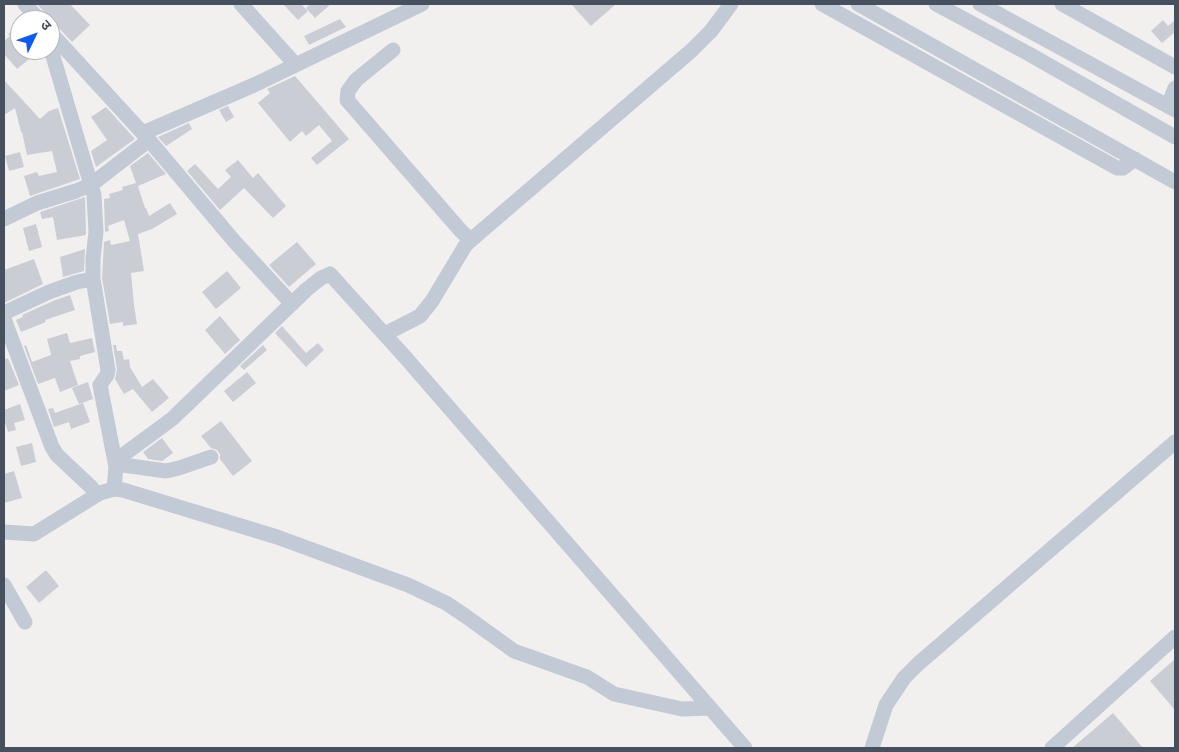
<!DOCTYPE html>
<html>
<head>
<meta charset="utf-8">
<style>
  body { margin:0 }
  #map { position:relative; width:1179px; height:752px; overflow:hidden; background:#f2efef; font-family:"Source Sans 3","Noto Sans Devanagari",sans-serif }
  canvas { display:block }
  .frame { position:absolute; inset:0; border:5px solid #46505e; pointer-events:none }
  .north { position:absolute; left:10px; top:10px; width:50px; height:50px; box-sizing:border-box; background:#fff; border:1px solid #b5b9bf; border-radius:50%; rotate:48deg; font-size:14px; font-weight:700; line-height:20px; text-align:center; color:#46505e }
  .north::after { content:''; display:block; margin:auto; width:18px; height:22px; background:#0c5cef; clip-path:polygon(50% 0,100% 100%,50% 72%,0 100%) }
</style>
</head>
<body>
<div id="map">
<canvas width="1179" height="752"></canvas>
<div class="frame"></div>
<div class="north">उ</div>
</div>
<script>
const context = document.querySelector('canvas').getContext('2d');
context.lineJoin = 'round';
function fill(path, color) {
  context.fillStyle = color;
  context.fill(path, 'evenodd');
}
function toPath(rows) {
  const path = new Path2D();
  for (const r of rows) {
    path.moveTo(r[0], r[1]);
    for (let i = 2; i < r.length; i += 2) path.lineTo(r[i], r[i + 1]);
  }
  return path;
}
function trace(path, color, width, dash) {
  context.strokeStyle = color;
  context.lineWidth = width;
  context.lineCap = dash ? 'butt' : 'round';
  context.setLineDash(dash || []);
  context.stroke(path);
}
const building = toPath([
  [37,4,70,4,90,25,72,42,57,26,50,23,46,14],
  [283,4,301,4,308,11,298,20],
  [310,4,331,4,315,18,306,8],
  [571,4,616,4,591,26],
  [340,19,346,27,309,45,304,36],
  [1163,20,1168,26,1175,20,1175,32,1162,43,1151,31],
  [20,24,20,50,40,50,17,69,4,54,4,41,10,36,8,34],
  [295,76,349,139,317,165,311,158,332,141,319,125,306,136,302,131,290,142,258,103,270,93,267,89],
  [4,80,40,119,49,111,58,108,80,179,30,196,24,176,37,172,39,176,57,172,52,151,27,155,22,132,21,132,15,108,4,115],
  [228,106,234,117,226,122,219,110],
  [106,107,135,139,96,167,91,151,107,140,91,117],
  [189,123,192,129,166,146,158,137],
  [20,152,24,167,9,171,5,156],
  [148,153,166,174,138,186,145,208,146,208,149,216,170,203,177,214,152,229,138,234,144,271,131,273,134,305,137,324,123,326,123,322,110,324,102,278,104,242,110,240,111,245,130,241,124,220,108,226,109,231,105,232,104,199,110,198,109,194,123,190,122,187,136,183,130,166],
  [238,160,253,178,258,173,286,206,273,218,244,188,220,210,187,171,195,164,218,189,231,177,225,170],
  [85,197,86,235,57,240,53,217,42,219,40,212],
  [36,224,42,247,29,251,23,228],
  [297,242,316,264,289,287,269,265],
  [85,249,84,271,63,277,60,257],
  [34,259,43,284,4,303,4,270],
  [227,271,241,288,216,309,202,292],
  [70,295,75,310,45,320,46,322,21,332,16,320,23,317,22,315,53,301],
  [220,316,240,340,225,354,205,330],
  [282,326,306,353,318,343,324,350,306,367,275,333],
  [67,333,70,343,92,338,95,352,80,356,80,359,70,361,78,385,60,392,55,378,38,384,24,346,26,345,32,362,51,355,47,339],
  [113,345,116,345,117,351,122,351,124,360,129,359,130,367,142,387,153,379,169,398,152,412,133,389,124,394,115,379,117,369],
  [263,345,267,350,244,370,240,366],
  [8,358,19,385,4,391,4,360],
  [247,372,256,383,233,402,224,391],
  [88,382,93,399,79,404,72,388],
  [83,403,90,422,71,429,69,422,54,427,48,409,53,408,55,413],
  [20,404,25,420,14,423,16,430,8,432,4,419,4,410],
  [221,421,252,461,233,476,220,459,220,454,217,450,211,448,201,436],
  [162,438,173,453,162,461,148,459,143,452],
  [32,443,36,462,21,466,16,447],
  [14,471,22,498,4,503,4,474],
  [46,570,59,586,39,603,26,587],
  [1175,659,1175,710,1150,681],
  [1113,713,1143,748,1072,748]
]);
const minor = toPath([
  [25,4,39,20],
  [241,4,295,64],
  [822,4,1117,168,1123,168,1135,159],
  [858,4,1175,182],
  [936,4,1029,54,1175,137],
  [980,4,1175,110],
  [1062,4,1175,67],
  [50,32,149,140,234,241,292,304],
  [50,46,94,195,96,232,93,259,93,279,108,370,107,375,100,385,116,467,114,489],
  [393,50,356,80,348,91,347,100,461,231,471,240],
  [1168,106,1175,88],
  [143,133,254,85,422,4],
  [4,219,37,203,76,191,92,184,149,140],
  [4,313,49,292,77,282,93,279],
  [4,319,52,447,57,455,91,487,97,495],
  [385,334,420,316,432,301,465,246,471,240,692,50,711,31,731,4],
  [115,461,172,419,306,290,321,278,330,274,405,357,745,748],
  [116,464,166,471,179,468,211,457],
  [4,532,34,534,100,493,114,489,123,490,277,537,408,585,446,603,464,615,514,651,587,677,614,694,682,709,710,708],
  [4,585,25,622],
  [872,748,886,705,904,678,918,664,1175,442],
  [1052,748,1175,637]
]);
fill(building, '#cbcdd5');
trace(minor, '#c2cad5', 15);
</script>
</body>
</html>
